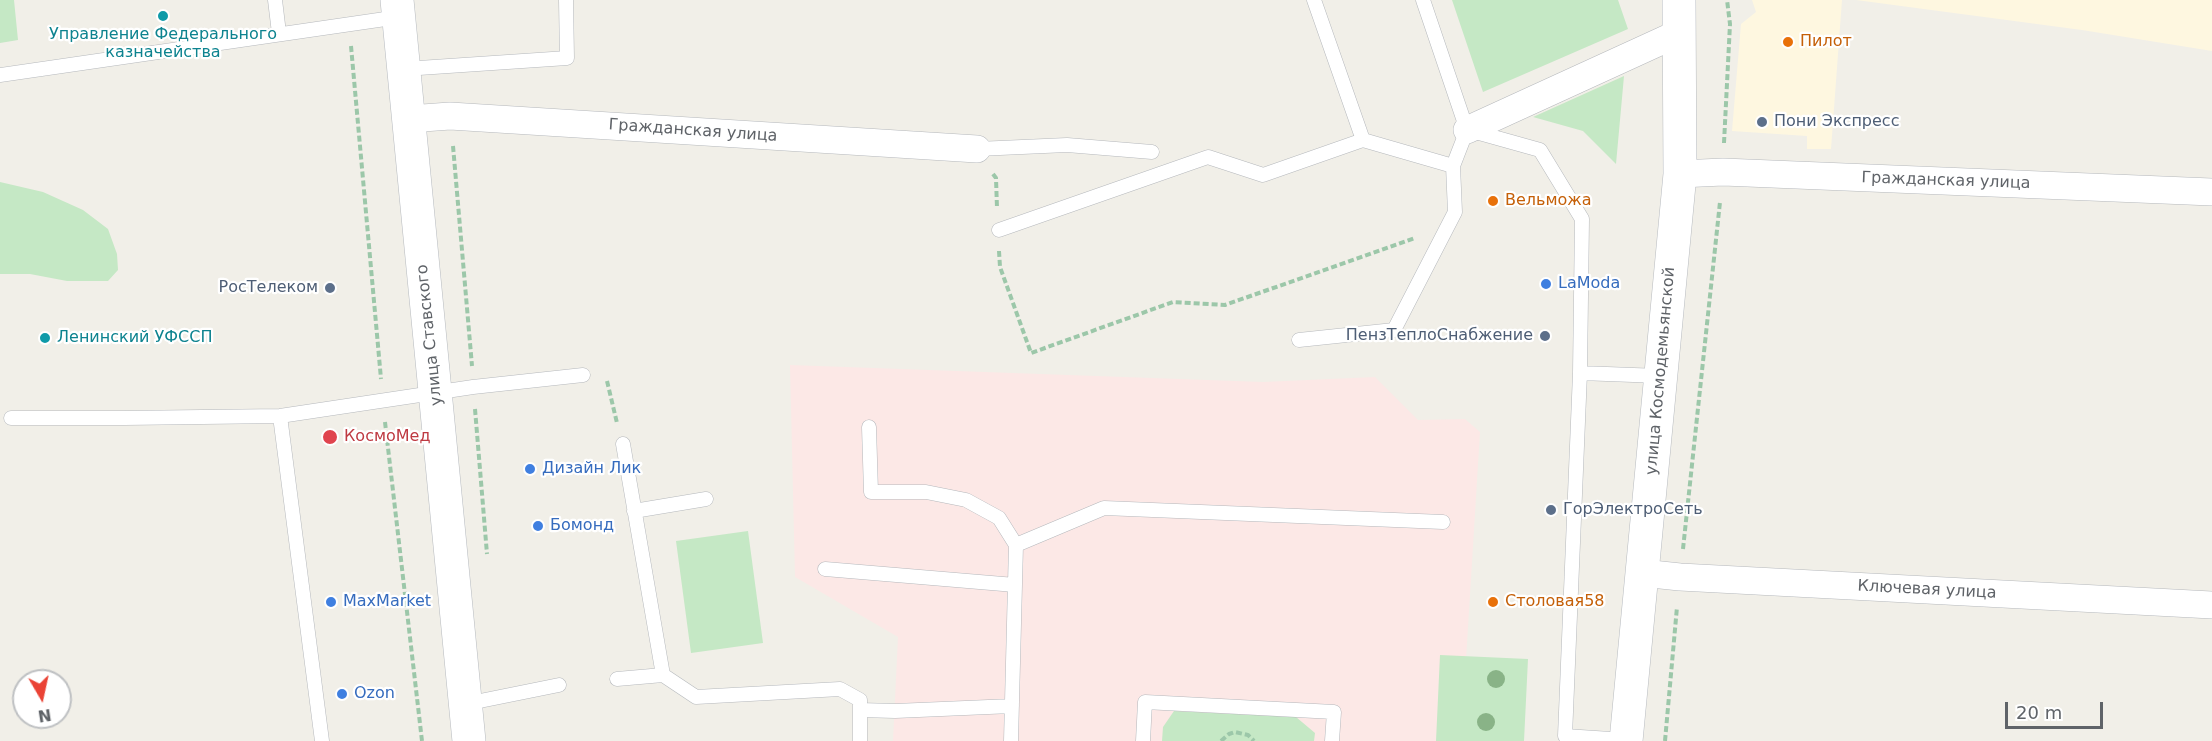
<!DOCTYPE html>
<html>
<head>
<meta charset="utf-8">
<style>
  body { margin:0 }
  #map { position:relative; width:2212px; height:741px; overflow:hidden; background:#f1efe8; font-family:"DejaVu Sans",sans-serif }
  canvas { display:block }
  .north { position:absolute; left:12px; top:669px; width:60px; height:60px; box-sizing:border-box; background:#fff; border:2px solid #bfc1c3; border-radius:50%; rotate:171deg; font-size:16px; font-weight:700; line-height:24px; text-align:center; color:#5f6368 }
  .north::after { content:''; display:block; margin:auto; width:21px; height:27px; background:#ea4335; clip-path:polygon(50% 0,100% 100%,50% 72%,0 100%) }
  .scale { position:absolute; left:2005px; top:702px; width:98px; height:27px; box-sizing:border-box; border:3px solid #5f6368; border-top:0; padding-left:8px; font-size:18px; line-height:21px; white-space:nowrap; color:#5f6368; -webkit-text-stroke:4px #fff; paint-order:stroke }
</style>
</head>
<body>
<div id="map">
<canvas width="2212" height="741"></canvas>
<div class="north">N</div>
<div class="scale">20 m</div>
</div>
<script>
const context = document.querySelector('canvas').getContext('2d');
context.lineJoin = 'round';
function fill(path, color) {
  context.fillStyle = color;
  context.fill(path, 'evenodd');
}
function toPath(rows) {
  const path = new Path2D();
  for (const r of rows) {
    path.moveTo(r[0], r[1]);
    for (let i = 2; i < r.length; i += 2) path.lineTo(r[i], r[i + 1]);
  }
  return path;
}
function trace(path, color, width, dash) {
  context.strokeStyle = color;
  context.lineWidth = width;
  context.lineCap = dash ? 'butt' : 'round';
  context.setLineDash(dash || []);
  context.stroke(path);
}
function write(font, color, halo, rows, align = 'center') {
  context.font = font + ' "DejaVu Sans",sans-serif';
  context.lineWidth = 4.5;
  context.setLineDash([]);
  context.textBaseline = 'middle';
  context.strokeStyle = halo;
  context.fillStyle = color;
  for (const [text, x, y, turn = 0] of rows) {
    context.save();
    context.translate(x, y);
    context.rotate((+turn || 0) * Math.PI / 180);
    context.textAlign = isNaN(turn) ? turn : align;
    if (halo) context.strokeText(text, 0, 0);
    context.fillText(text, 0, 0);
    context.restore();
  }
}
const commercial = toPath([
  [1752,0,1842,0,1831,149,1807,149,1807,136,1732,131,1741,24,1756,12],
  [1856,0,2212,0,2212,51,2082,30]
]);
const medical = toPath([
  [790,365,1263,382,1375,377,1418,420,1465,419,1480,432,1461,741,893,741,898,637,795,577]
]);
const green = toPath([
  [0,0,14,0,18,40,0,43],
  [1452,0,1618,0,1628,29,1483,92],
  [1624,76,1616,164,1583,131,1533,117],
  [0,182,43,192,83,210,108,229,117,254,118,270,108,281,67,281,30,274,0,274],
  [748,531,763,643,691,653,676,541],
  [1440,655,1528,659,1524,741,1436,741],
  [1174,711,1296,717,1315,733,1314,741,1162,741,1163,727]
]);
const path = toPath([
  [351,46,381,379],
  [1724,143,1730,24,1727,0],
  [453,146,472,366],
  [993,174,996,178,997,208],
  [999,251,1000,267,1031,353,1173,302,1225,305,1415,238],
  [607,381,617,423],
  [475,409,487,554],
  [385,422,422,741],
  [1683,549,1720,202],
  [1221,741,1229,734,1235,732,1248,735,1254,741],
  [1665,741,1677,607]
]);
const lane = toPath([
  [275,0,279,33],
  [1314,0,1363,140,1453,166],
  [404,69,567,58,566,0],
  [0,75,399,17],
  [1472,131,1540,150,1582,219,1580,373,1660,376],
  [977,149,1067,145,1152,152],
  [999,230,1208,157,1263,175,1363,140],
  [1299,340,1394,330,1455,212,1453,166,1467,130,1423,0],
  [1580,373,1565,736,1626,740],
  [280,416,322,741],
  [11,418,124,418,280,416,473,387,583,375],
  [869,427,871,492,926,492,966,500,999,518,1016,545],
  [623,444,663,675,696,697,840,689,860,700,860,741],
  [634,511,706,499],
  [825,569,1015,585],
  [617,679,663,675],
  [465,704,559,685],
  [860,710,895,711,1012,706],
  [1011,741,1016,545,1104,508,1443,522],
  [1143,741,1145,702,1334,712,1332,741]
]);
const street = toPath([
  [409,119,450,116,977,149],
  [1467,130,1679,33],
  [1680,174,1723,172,2212,192],
  [1642,573,1680,577,2212,605]
]);
const secondary = toPath([
  [397,0,469,741],
  [1626,741,1680,174,1679,0]
]);
const trees = [
  [1496,679],
  [1486,722]
];
const markers = [
  [163,16,6,"#0f9aa8"],
  [1788,42,6,"#e8710a"],
  [1762,122,6,"#5c6f8a"],
  [1493,201,6,"#e8710a"],
  [1546,284,6,"#3f7fe0"],
  [330,288,6,"#5c6f8a"],
  [1545,336,6,"#5c6f8a"],
  [45,338,6,"#0f9aa8"],
  [330,437,8,"#e0444e"],
  [530,469,6,"#3f7fe0"],
  [1551,510,6,"#5c6f8a"],
  [538,526,6,"#3f7fe0"],
  [331,602,6,"#3f7fe0"],
  [1493,602,6,"#e8710a"],
  [342,694,6,"#3f7fe0"]
];
const cultureNames = [
  ["Управление Федерального",163,35],
  ["казначейства",163,53],
  ["Ленинский УФССП",57,338,"left"]
];
const foodNames = [
  ["Пилот",1800,42],
  ["Вельможа",1505,201],
  ["Столовая58",1505,602]
];
const serviceNames = [
  ["Пони Экспресс",1774,122],
  ["РосТелеком",318,288,"right"],
  ["ПензТеплоСнабжение",1533,336,"right"],
  ["ГорЭлектроСеть",1563,510]
];
const streetNames = [
  ["Гражданская улица",693,131,4],
  ["Гражданская улица",1946,181,2],
  ["улица Ставского",430,335,-96],
  ["улица Космодемьянской",1661,371,-85],
  ["Ключевая улица",1927,590,3]
];
const shopNames = [
  ["LaModa",1558,284],
  ["Дизайн Лик",542,469],
  ["Бомонд",550,526],
  ["MaxMarket",343,602],
  ["Ozon",354,694]
];
const healthNames = [
  ["КосмоМед",344,437]
];
fill(commercial, '#fef7e0');
fill(medical, '#fce8e6');
fill(green, '#c5e8c5');
trace(lane, '#b5b8bc', 15);
trace(street, '#b5b8bc', 28);
trace(secondary, '#b6babf', 34);
trace(path, '#9cc7a9', 4, [6, 3]);
trace(lane, '#fff', 14);
trace(street, '#fff', 27);
trace(secondary, '#fff', 33);
context.fillStyle = '#89b387';
for (const [x, y] of trees) {
  context.beginPath();
  context.arc(x, y, 9, 0, 2 * Math.PI);
  context.fill();
}
for (const [x, y, r, color] of markers) {
  const dot = new Path2D();
  dot.arc(x, y, r, 0, 2 * Math.PI);
  context.fillStyle = color;
  context.fill(dot);
  trace(dot, '#fff', 2);
}
write('16px', '#0d838f', '#fff', cultureNames);
write('16px', '#c56008', '#fff', foodNames, 'left');
write('16px', '#4e5e75', '#fff', serviceNames, 'left');
write('16px', '#5f6368', '#fff', streetNames);
write('16px', '#366cbe', '#fff', shopNames, 'left');
write('16px', '#be3a42', '#fff', healthNames, 'left');
</script>
</body>
</html>
